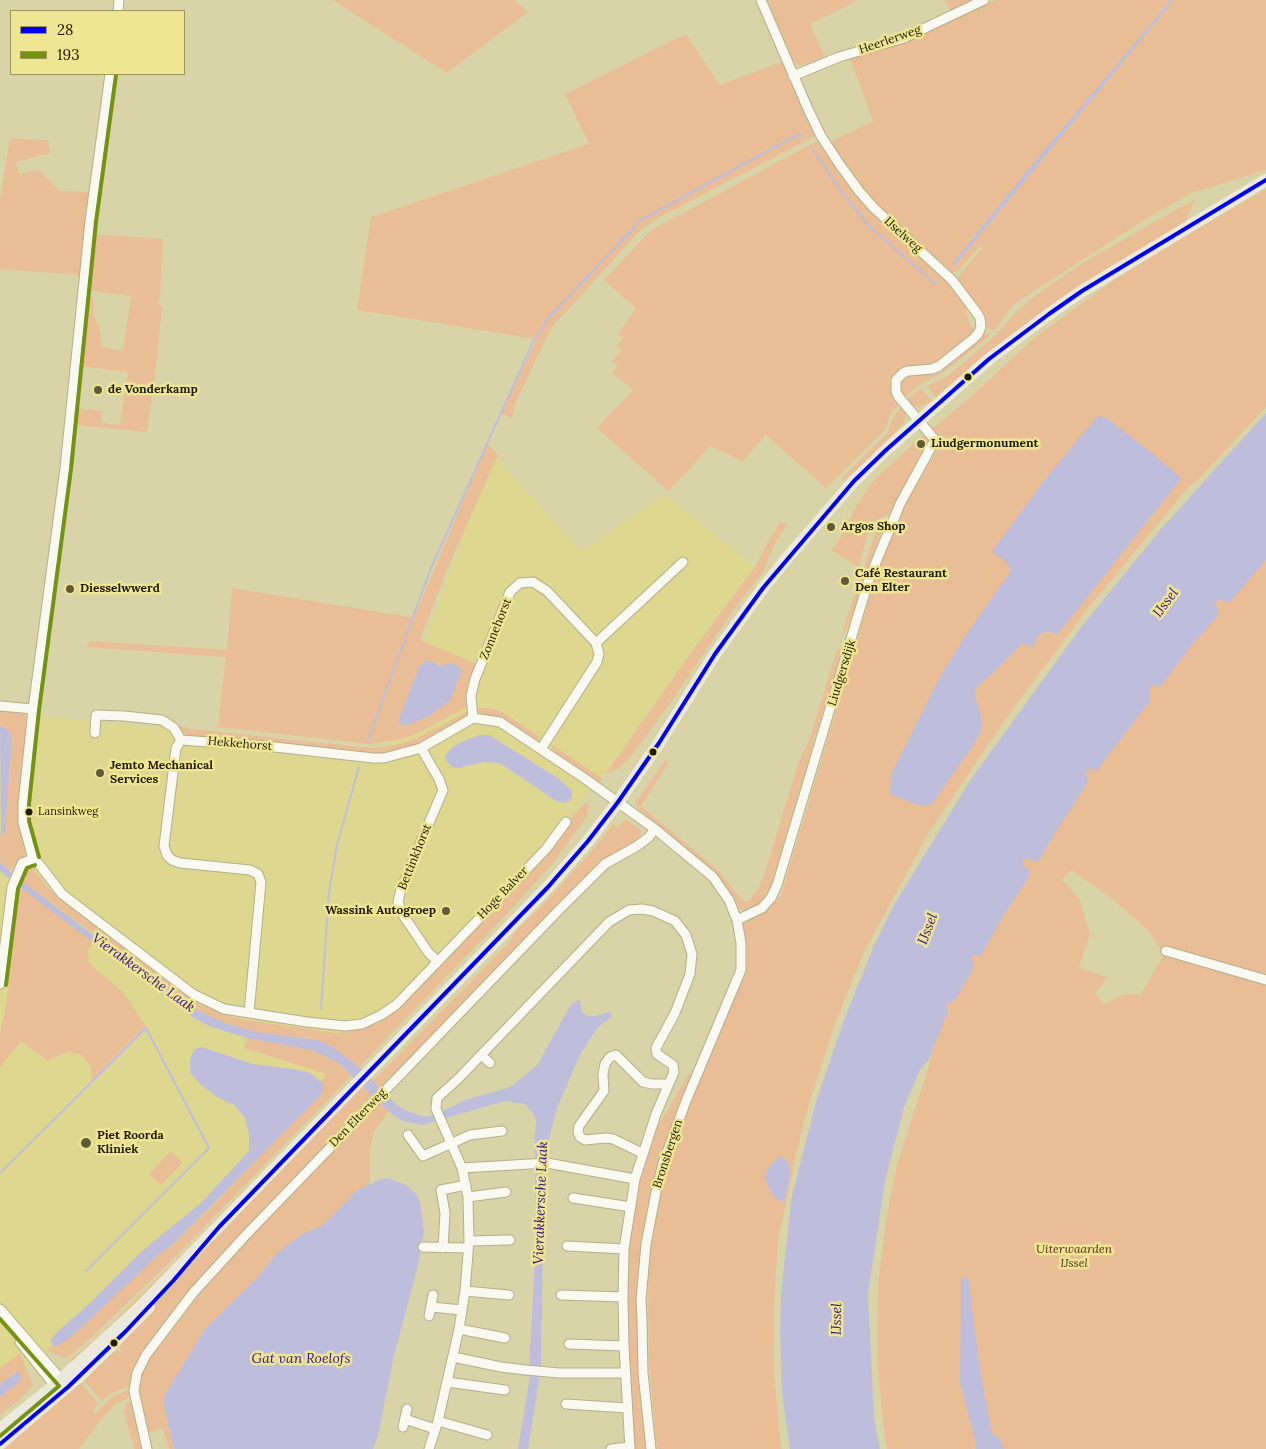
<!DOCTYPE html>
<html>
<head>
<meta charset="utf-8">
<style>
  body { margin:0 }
  #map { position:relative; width:1266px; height:1449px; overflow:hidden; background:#d9d4a7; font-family:Lora,serif }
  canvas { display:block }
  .legend { position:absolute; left:10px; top:10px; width:175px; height:65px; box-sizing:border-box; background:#eee692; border:1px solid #9b9558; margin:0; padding:6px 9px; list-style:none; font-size:15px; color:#1f1b00 }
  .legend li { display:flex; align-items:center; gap:10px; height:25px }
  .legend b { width:25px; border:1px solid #9b9558 }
</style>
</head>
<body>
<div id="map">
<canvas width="1266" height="1449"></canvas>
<ul class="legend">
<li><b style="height:6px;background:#00f"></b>28</li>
<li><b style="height:6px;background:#749411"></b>193</li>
</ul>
</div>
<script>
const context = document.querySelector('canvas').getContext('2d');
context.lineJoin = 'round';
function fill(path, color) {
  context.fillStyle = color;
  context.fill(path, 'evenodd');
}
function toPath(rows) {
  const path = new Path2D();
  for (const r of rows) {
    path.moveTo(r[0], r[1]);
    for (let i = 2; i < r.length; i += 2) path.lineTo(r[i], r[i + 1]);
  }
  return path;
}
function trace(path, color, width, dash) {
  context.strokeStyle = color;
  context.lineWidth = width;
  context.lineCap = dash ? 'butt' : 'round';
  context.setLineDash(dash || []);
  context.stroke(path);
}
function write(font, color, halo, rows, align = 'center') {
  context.font = font + ' Lora,serif';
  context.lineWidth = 5;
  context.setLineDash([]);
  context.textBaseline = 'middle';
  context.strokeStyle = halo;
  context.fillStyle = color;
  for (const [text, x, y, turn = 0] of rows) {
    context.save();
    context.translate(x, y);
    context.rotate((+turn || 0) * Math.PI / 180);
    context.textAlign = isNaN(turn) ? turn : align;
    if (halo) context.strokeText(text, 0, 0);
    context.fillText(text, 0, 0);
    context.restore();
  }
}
const built = toPath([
  [493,454,581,551,665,494,755,567,698,643,606,773,570,816,271,1139,37,1362,0,1385,0,713,44,716,385,751]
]);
const green = toPath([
  [333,0,514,0,528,12,447,73],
  [767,0,856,0,857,1,810,24,825,58,799,66,794,62],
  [944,0,972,0,951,12],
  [995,0,1171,0,973,237,955,265,1174,0,1266,0,1266,170,1191,193,1141,222,1020,300,1012,307,996,329,993,330,985,327,958,281,958,277,982,248,980,246,958,271,952,272,882,210,863,189,830,142,873,121,849,56,956,16,971,13],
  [686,34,720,85,784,61,816,134,815,136,658,218,640,231,551,328,515,404,512,418,501,413,537,339,357,310,371,217,589,144,565,94],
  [10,138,48,140,50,153,16,162,19,174,39,170,59,191,91,192,83,243,81,275,0,269,0,199],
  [817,141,820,141,843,175,946,279,967,305,967,316,970,325,977,330,973,335,939,362,893,378,891,388,893,395,899,404,891,413,884,431,826,488,766,435,742,462,727,453,709,446,693,466,668,491,597,428,633,390,612,373,618,366,612,361,622,350,616,346,623,338,618,334,636,308,604,280,648,233,655,228],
  [1266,189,1266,407,1195,483,1190,485,1090,606,1010,713,929,832,864,952,836,1021,809,1103,795,1159,778,1242,774,1304,774,1374,781,1449,657,1449,649,1363,648,1281,650,1242,656,1204,667,1165,689,1102,743,975,746,963,743,924,745,920,769,907,776,898,781,896,874,582,896,523,904,506,939,447,931,443,895,507,886,515,875,522,869,530,859,567,831,550,837,544,857,505,875,479,917,441,971,397,1033,339,1114,280,1194,231],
  [1195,199,1185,222,1062,299,1010,336,936,397,928,387,929,385,949,375,996,335,1014,314,1032,298,1084,262],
  [92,234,163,239,160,297,158,303,162,307,155,376,147,432,76,425,74,426,76,408,102,411,101,423,120,425,128,372,81,366,86,296,93,297,93,315,99,326,102,347,123,351,131,296,86,290],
  [984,333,988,333,989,337,944,372,922,383,904,397,900,389,903,380,912,374,938,371,982,336],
  [920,389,923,391,932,401,920,407,915,407,906,401],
  [902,406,906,413,903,424,899,428,865,463,844,480,842,478,886,434,889,430,894,416],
  [487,443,498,455,446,572,420,640,477,664,467,691,467,707,422,731,402,739,371,744,218,727,226,657,86,647,90,641,227,650,232,588,414,618],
  [430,661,461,673,456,686,449,701,439,709,429,716,407,725,399,719,419,667],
  [781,521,787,525,776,541,763,572,734,609,669,705,632,755,618,769,606,773,698,643,755,567,768,542],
  [877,530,881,532,847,630,844,631,843,629,876,531],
  [1266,543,1266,1449,887,1449,883,1422,877,1352,878,1285,886,1221,897,1165,926,1075,946,1003,968,957,1022,860,1086,768,1214,601],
  [1071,870,1111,898,1138,921,1149,932,1164,954,1141,994,1122,995,1104,1004,1095,994,1107,977,1079,968,1090,934,1079,898,1062,880],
  [842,646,843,653,814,739,807,769,809,772,770,890,764,901,754,908,745,911,738,908,712,872,641,811,637,806,636,802,665,760,669,762,641,806,718,870,742,900,748,902,758,889,765,872,798,764,810,738,837,649,841,649],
  [0,707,21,711,24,713,29,722,26,849,25,856,15,868,10,870,0,862,0,838,10,770,12,737,0,726],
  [486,708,501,711,541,738,534,740,480,713,476,709],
  [468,711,465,719,442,732,402,750,385,754,368,755,190,735,185,734,177,725,191,729,370,748,385,747,403,743,423,735],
  [551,744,602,778,602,780,600,782,598,782,554,753],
  [585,803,589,804,589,808,586,818,553,863,504,917,359,1067,333,1047,318,1040,257,1032,225,1023,199,1011,175,996,95,934,19,879,26,869,31,866,49,889,74,910,185,995,201,1005,232,1017,253,1021,335,1033,349,1032,380,1023,399,1008,548,853,571,824,569,821],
  [626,819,640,829,641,834,637,841,629,847,399,1071,389,1077,380,1088,373,1081,510,942,513,934,551,896,590,853,613,824,618,827],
  [16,884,93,942,88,951,89,962,92,966,123,992,146,1026,92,1080,90,1065,80,1054,68,1052,52,1058,48,1061,21,1041,0,1067,0,1034,6,1006,15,933,14,906],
  [247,1038,311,1050,323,1055,340,1064,351,1076,175,1257,96,1333,67,1358,63,1358,47,1350,52,1346,54,1347,158,1255,174,1243,221,1197,323,1085,320,1081,327,1074,244,1048],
  [690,1072,691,1076,659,1166,643,1233,639,1262,637,1319,647,1449,634,1449,626,1316,628,1245,638,1181,652,1136],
  [362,1086,375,1098,211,1268,130,1386,111,1393,103,1400,100,1399,83,1379,117,1350,119,1351,121,1350,120,1348,122,1345,121,1344,131,1329,169,1290,217,1236],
  [379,1102,389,1111,374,1131,370,1149,370,1183,354,1193,340,1210,321,1226,302,1234,276,1254,258,1277,205,1329,164,1396,163,1402,174,1449,169,1449,162,1428,146,1434,137,1394,143,1364,154,1348,217,1271],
  [171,1151,183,1163,161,1185,149,1174],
  [248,1186,239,1200,176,1267,73,1364,70,1360,100,1335,175,1261],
  [20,1353,33,1385,21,1398,0,1415,0,1397,7,1392,17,1373,0,1384,0,1368],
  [78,1380,98,1403,93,1412,95,1414,113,1396,129,1390,130,1395,128,1398,115,1405,102,1418,79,1449,0,1449,0,1447],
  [129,1402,133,1402,145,1449,134,1449,124,1411,126,1405]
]);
const water = toPath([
  [1171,0,1174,0,955,265,952,264,1032,165],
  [1266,413,1266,560,1230,602,1228,603,1219,599,1215,602,1218,611,1217,617,1195,641,1160,687,1154,685,1149,689,1150,701,1096,771,1090,768,1088,769,1086,773,1088,782,1053,836,1039,861,1035,862,1028,858,1023,860,1024,866,1029,871,1029,877,1008,908,981,955,971,955,971,959,974,963,973,969,958,995,952,1002,946,1004,948,1011,929,1059,920,1070,904,1107,885,1181,868,1295,874,1418,880,1449,790,1449,782,1393,780,1332,781,1294,791,1200,816,1102,844,1020,872,950,894,905,971,779,1082,626,1161,529],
  [1099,416,1108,419,1148,450,1180,477,1180,480,1057,635,1048,631,1041,634,1036,639,1033,648,1026,644,1020,645,998,668,976,688,975,696,981,716,981,731,974,744,933,802,928,805,921,806,891,795,890,792,892,772,941,675,970,629,1009,574,1010,569,1005,560,994,554,993,550,1050,473,1097,417],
  [425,661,430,661,441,666,451,663,456,665,461,669,461,673,456,686,449,701,439,709,429,716,407,725,403,725,399,722,399,719,419,667],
  [0,726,7,729,12,737,5,831,1,838],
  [481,735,489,735,558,778,572,791,572,797,569,801,565,803,556,801,500,763,483,762,459,768,453,767,448,763,445,757,447,753,454,746,468,739],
  [0,862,19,879,175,996,199,1011,225,1023,257,1032,318,1040,333,1047,359,1067,380,1088,372,1096,340,1064,323,1055,311,1050,247,1038,211,1027,194,1018,17,885,0,871],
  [580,1000,582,1012,588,1016,595,1016,608,1012,611,1013,612,1017,597,1028,579,1057,557,1108,543,1161,536,1161,534,1148,536,1121,533,1113,525,1104,505,1101,422,1125,403,1121,394,1116,379,1102,386,1094,397,1105,409,1112,426,1117,437,1114,465,1100,498,1091,512,1086,538,1064,570,1006,576,1001],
  [202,1047,253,1064,293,1069,308,1072,317,1078,323,1085,322,1094,174,1243,158,1255,70,1338,54,1347,50,1341,56,1333,89,1304,143,1250,201,1203,249,1151,249,1134,245,1118,234,1105,217,1097,200,1084,190,1072,190,1058,195,1049],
  [781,1156,787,1161,789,1166,789,1183,784,1202,778,1200,773,1195,767,1184,765,1176,768,1169,776,1159],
  [535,1165,544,1165,541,1369,528,1449,518,1449,530,1376,529,1368,535,1261],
  [388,1178,406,1185,417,1195,421,1206,424,1233,418,1265,394,1356,378,1436,373,1449,174,1449,163,1402,164,1396,205,1329,258,1277,276,1254,302,1234,321,1226,330,1218,354,1193,363,1187,381,1179],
  [968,1277,980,1371,992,1433,1001,1440,1004,1449,975,1449,976,1443,960,1383,961,1278],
  [17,1372,21,1375,20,1381,0,1397,0,1384]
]);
const stream = toPath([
  [811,147,843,194,869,226,934,283],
  [368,740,431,568,533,342,550,316,641,220,797,135,803,136],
  [321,1009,329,892,337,845,359,767],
  [0,1173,146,1028,209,1148,86,1271]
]);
const minor = toPath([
  [118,11,119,0],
  [793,76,839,57,904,38,984,0],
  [596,643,683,562],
  [0,706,33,709],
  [473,718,471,696,475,679,510,592,520,583,533,582,547,591,596,643,599,654,597,662,541,749],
  [95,733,96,715,124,716,162,720,174,728,181,740],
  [421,748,439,779,443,790,401,889,398,902,403,915,428,952,437,961],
  [33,859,23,822,23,804,33,709,65,468,90,221,110,74],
  [33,859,39,864,62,894,193,994,224,1009,307,1022,345,1026,362,1024,381,1015,396,1005,546,849,566,822],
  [737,920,762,908,771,898,777,885,869,579,900,504,935,440,898,396,896,391,896,380,903,373,908,371,932,369,939,366,973,339,978,334,981,327,980,318,977,313,952,280,874,208,859,191,840,165,821,136,808,109,761,0],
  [1166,951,1266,980],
  [0,984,12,887,22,863,33,859],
  [249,1013,261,882,258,874,250,870,180,863,172,860,167,855,164,846,176,748,181,740,266,746,373,758,384,758,421,748,473,718,500,722,584,778,655,829,713,877,729,900,737,920,741,943,741,970,686,1101,663,1163,656,1192,646,1244,641,1300,642,1319,643,1373,651,1449],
  [481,1055,490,1063],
  [408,1135,423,1156,470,1135,502,1131],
  [642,1153,613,1139,606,1138,585,1140,580,1137,578,1132,579,1126,604,1091,603,1074,605,1064,610,1057,616,1055,643,1082,652,1084,668,1084],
  [462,1168,436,1109,437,1098,458,1079,609,922,629,910,642,909,653,911,675,921,686,935,692,954,690,974,675,1013,656,1048,657,1054,673,1065,674,1072,656,1114,635,1179,624,1249,623,1297,624,1346,630,1449],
  [468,1197,506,1192],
  [573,1198,631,1207],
  [469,1241,510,1240],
  [567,1246,624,1249],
  [423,1247,468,1248],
  [443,1248,445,1213,441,1190,466,1185],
  [465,1291,509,1295],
  [561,1295,623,1297],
  [431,1307,462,1310],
  [0,1309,65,1384],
  [429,1316,433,1295],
  [459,1329,505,1338],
  [20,1342,59,1391],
  [569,1344,624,1346],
  [453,1357,501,1367,526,1370,559,1373,625,1373],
  [447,1382,505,1390],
  [566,1404,627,1408],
  [405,1419,435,1429],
  [438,1421,487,1435],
  [403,1427,407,1409],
  [147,1449,134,1391,137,1373,146,1355,193,1293,245,1236,559,910,605,864,637,846,648,838,655,829],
  [429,1449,438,1421,459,1329,465,1291,469,1241,468,1197,462,1168,547,1163,635,1179],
  [611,1449,630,1447]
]);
const major = toPath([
  [0,1429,55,1385,139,1308,548,887,588,841,618,802,659,743,715,654,763,588,788,557,854,481,886,450,989,359,1049,314,1082,291,1266,180],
  [0,1444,82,1374,149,1307]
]);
const bus1 = toPath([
  [0,1444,68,1387,126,1331,173,1281,219,1227,548,887,588,841,618,802,659,743,715,654,763,588,854,481,886,450,989,359,1049,314,1082,291,1266,180]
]);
const bus2 = toPath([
  [39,857,29,821,29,804,39,710,71,469,96,222,116,75],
  [6,985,18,889,27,868,35,865],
  [0,1319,59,1386,0,1436]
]);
const markers = [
  [968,377,4.5,"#1f1b00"],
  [98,390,5,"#605c3a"],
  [921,444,5,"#605c3a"],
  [831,527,5,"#605c3a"],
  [845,581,5,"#605c3a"],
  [70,589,5,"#605c3a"],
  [653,752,4.5,"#1f1b00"],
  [100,773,5,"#605c3a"],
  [29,812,4.5,"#1f1b00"],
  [446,911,5,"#605c3a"],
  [86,1143,6,"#605c3a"],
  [114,1343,4.5,"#1f1b00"]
];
const busNames = [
  ["Lansinkweg",38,812]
];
const streetNames = [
  ["Heerlerweg",890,40,-19],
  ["IJselweg",903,235,42],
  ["Zonnehorst",496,629,-68],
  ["Liudgersdijk",842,673,-73],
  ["Hekkehorst",240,744,5],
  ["Bettinkhorst",415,857,-68],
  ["Hoge Balver",503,893,-46],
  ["Den Elterweg",358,1118,-46],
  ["Bronsbergen",668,1154,-72]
];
const poiNames = [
  ["de Vonderkamp",108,390],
  ["Liudgermonument",931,444],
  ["Argos Shop",841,527],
  ["Café Restaurant",855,574],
  ["Den Elter",855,588],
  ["Diesselwwerd",80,589],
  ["Jemto Mechanical",110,766],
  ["Services",110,780],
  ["Wassink Autogroep",436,911,"right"],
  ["Piet Roorda",97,1136],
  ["Kliniek",97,1150]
];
const parkNames = [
  ["Uiterwaarden",1074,1250],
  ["IJssel",1074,1264]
];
const waterNames = [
  ["IJssel",1166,603,-53],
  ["IJssel",928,929,-69],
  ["Vierakkersche Laak",143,973,36],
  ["Vierakkersche Laak",541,1203,-88],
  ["IJssel",837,1319,-89],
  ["Gat van Roelofs",301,1359]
];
fill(built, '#ded790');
fill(green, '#e9bd96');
fill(water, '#bebedc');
trace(stream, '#bebedc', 2);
trace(minor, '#b2af8a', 11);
trace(major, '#eeecd7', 12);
trace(minor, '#f9f9f2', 9);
trace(major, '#ebe9dc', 10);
trace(bus1, '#00f', 4);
trace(bus2, '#749411', 4);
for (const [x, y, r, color] of markers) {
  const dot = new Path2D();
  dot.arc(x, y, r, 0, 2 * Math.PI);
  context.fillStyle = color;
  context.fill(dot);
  trace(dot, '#eee692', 2);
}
write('11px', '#1f1b00', '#eee692', busNames, 'left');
write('12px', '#1f1b00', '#eee692', streetNames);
write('bold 12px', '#1f1b00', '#eee692', poiNames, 'left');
write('italic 12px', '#582c19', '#eee692', parkNames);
write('italic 14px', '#35158d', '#eee692', waterNames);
</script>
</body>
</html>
